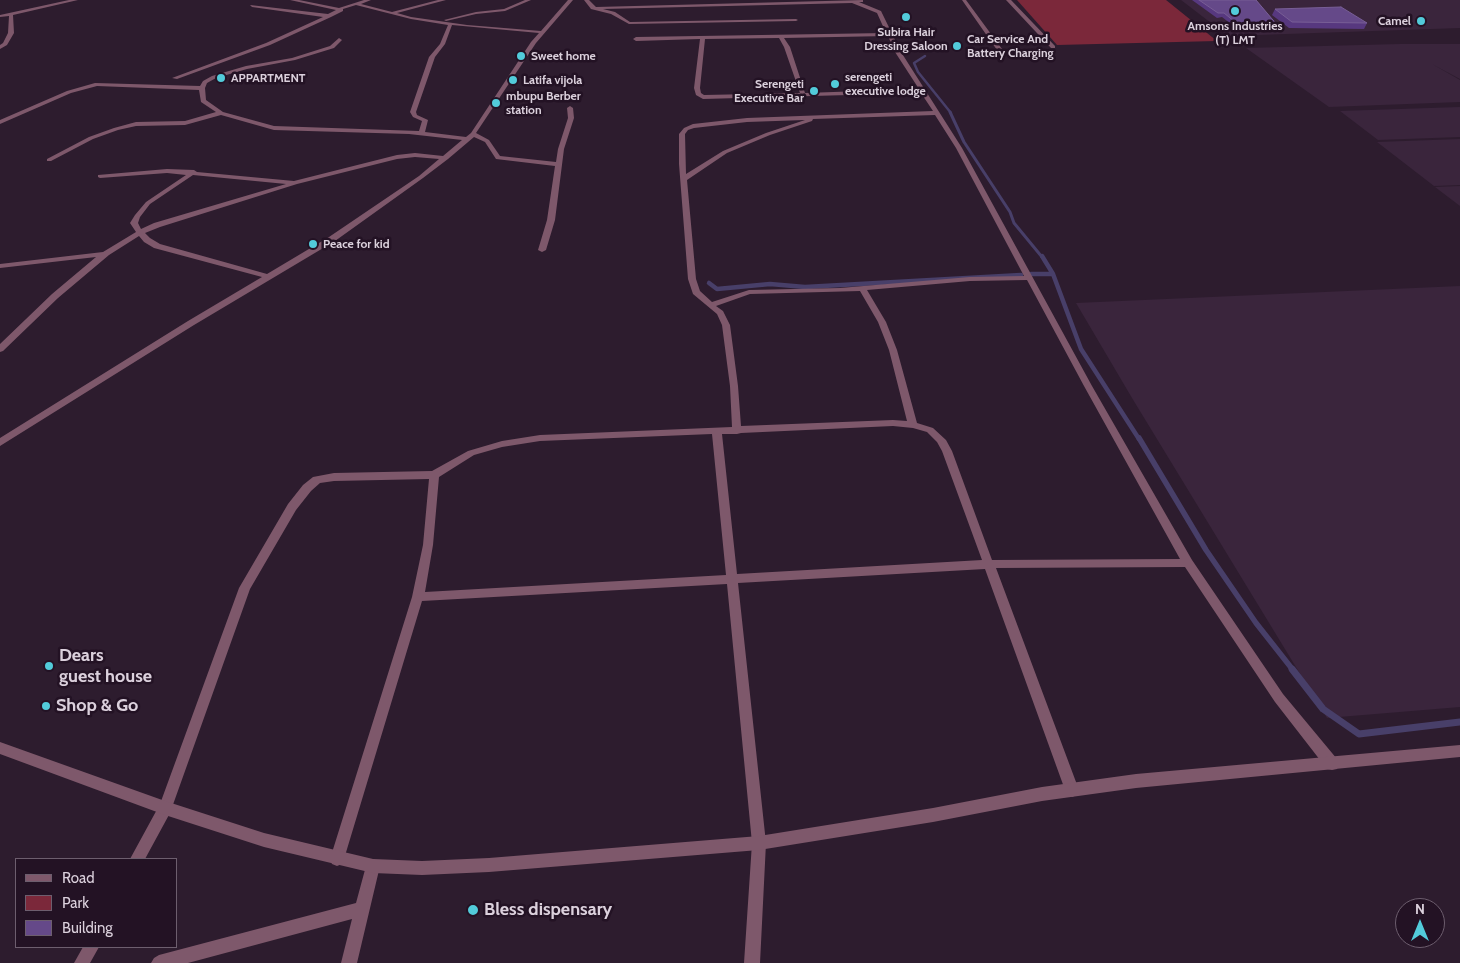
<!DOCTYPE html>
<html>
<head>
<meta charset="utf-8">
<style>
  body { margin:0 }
  #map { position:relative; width:1460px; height:963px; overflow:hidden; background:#2d1c2e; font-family:Cabin,sans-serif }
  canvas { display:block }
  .legend { position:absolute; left:15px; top:858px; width:162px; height:90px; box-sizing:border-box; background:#231224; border:1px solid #6d5e6e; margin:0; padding:6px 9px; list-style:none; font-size:15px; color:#dbd0dc }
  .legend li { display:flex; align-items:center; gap:10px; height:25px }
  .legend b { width:25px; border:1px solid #6d5e6e }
  .north { position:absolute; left:1395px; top:898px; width:50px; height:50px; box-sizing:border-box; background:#231224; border:1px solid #6d5e6e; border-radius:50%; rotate:0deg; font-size:14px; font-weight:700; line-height:20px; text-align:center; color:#dbd0dc }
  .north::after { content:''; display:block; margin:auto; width:18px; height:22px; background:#52cbda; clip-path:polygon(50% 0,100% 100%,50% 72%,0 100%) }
</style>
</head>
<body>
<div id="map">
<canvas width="1460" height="963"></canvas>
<ul class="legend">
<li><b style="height:6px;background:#7e586b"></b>Road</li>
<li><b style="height:14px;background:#7b283a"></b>Park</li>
<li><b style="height:14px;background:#654989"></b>Building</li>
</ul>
<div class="north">N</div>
</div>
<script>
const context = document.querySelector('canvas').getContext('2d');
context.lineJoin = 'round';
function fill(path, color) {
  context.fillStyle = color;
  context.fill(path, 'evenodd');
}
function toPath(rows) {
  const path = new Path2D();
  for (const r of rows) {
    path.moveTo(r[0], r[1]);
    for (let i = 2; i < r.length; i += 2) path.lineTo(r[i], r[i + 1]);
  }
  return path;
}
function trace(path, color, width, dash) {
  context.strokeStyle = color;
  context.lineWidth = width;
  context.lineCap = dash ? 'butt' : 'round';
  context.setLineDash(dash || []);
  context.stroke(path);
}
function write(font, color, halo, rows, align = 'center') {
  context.font = font + ' Cabin,sans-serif';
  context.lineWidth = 5;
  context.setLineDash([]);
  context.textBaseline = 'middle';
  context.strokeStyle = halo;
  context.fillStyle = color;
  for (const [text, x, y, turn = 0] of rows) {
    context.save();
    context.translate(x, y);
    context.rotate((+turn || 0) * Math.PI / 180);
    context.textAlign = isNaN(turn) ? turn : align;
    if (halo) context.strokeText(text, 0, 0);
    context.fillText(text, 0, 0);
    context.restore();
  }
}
const built = toPath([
  [1181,0,1460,0,1460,28,1228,36],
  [1400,44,1460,44,1460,79,1432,64,1460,80,1460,102,1329,107,1246,48],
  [1460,107,1460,137,1378,140,1340,111],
  [1460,139,1460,185,1434,186,1377,142],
  [1460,186,1460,206,1435,187],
  [1460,286,1460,707,1327,718,1132,398,1076,303]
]);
const green = toPath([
  [1017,0,1166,0,1217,41,1057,45]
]);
const streamFar4 = toPath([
  [925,56,914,63,918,72,951,113]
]);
const streamFar3 = toPath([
  [950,112,964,142,1010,212,1014,223,1042,257]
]);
const streamFar2 = toPath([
  [1042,256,1053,274,1081,349,1139,439],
  [1031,274,1053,274],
  [709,283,717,289,770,284,805,287,1021,275]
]);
const streamFar1 = toPath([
  [1139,438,1206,550,1256,623,1293,670]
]);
const stream = toPath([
  [1292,669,1323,709,1359,734,1460,722]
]);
const minor = toPath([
  [69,0,78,0,13,15,14,33,7,45,0,49,0,45,3,43,8,33,9,16,0,17,0,15,69,0],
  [290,0,299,0,339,8,364,0,371,0,361,4,392,12,438,0,446,0,397,13,411,17,467,25,541,31,568,0,573,0,536,43,476,133,489,140,500,156,556,162,558,149,568,118,567,108,570,106,573,108,574,118,564,149,555,220,546,250,542,252,538,250,547,220,555,166,496,159,485,142,474,137,448,159,423,178,335,241,194,325,0,446,0,438,188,321,262,277,154,248,144,242,139,236,109,255,58,298,3,351,0,352,0,344,52,294,96,257,0,268,0,264,103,252,136,232,130,223,135,215,146,202,186,175,167,173,100,178,98,177,98,175,167,169,194,170,197,172,294,181,397,155,415,153,443,156,462,140,409,134,274,130,221,115,185,125,136,126,118,130,93,139,51,161,47,161,47,159,89,137,114,128,136,122,185,121,216,112,201,102,199,90,97,86,71,93,0,124,0,120,67,91,95,83,200,86,203,81,212,76,246,66,292,58,330,46,339,38,342,40,334,48,295,60,247,69,216,78,207,83,205,88,206,100,223,112,274,126,419,131,422,121,413,117,410,112,429,57,440,44,448,25,411,19,356,5,343,9,343,11,331,17,270,45,177,79,172,78,266,43,323,17,252,7,250,5,328,14,336,10,290,0],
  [452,25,539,33,531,42,471,133,466,137,425,132,428,120,417,115,416,112,435,57,445,44,452,25],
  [415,157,439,159,419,176,329,237,267,274,160,244,150,238,145,233,160,227,297,184,397,159,415,157],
  [193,175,286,184,154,223,141,229,138,223,140,217,150,204,193,175],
  [525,0,531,0,505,11,476,14,446,21,444,20,476,12,504,9,525,0],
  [584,0,589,0,596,7,863,0,863,2,859,2,881,11,901,52,962,148,1092,386,1192,560,1283,694,1337,759,1339,764,1337,769,1332,770,1327,769,1275,702,1185,567,996,568,1079,790,1077,795,1072,797,1067,795,1065,790,985,569,738,583,766,843,760,963,744,963,752,843,727,584,422,601,344,859,342,864,337,866,332,864,330,859,412,597,423,545,429,479,334,481,320,483,311,491,296,510,250,589,170,813,145,859,130,859,160,804,239,588,288,504,303,485,313,477,334,473,432,471,468,451,502,441,540,435,732,427,730,386,722,325,717,314,693,294,688,279,679,164,679,134,684,128,693,124,747,118,933,111,921,93,703,99,696,95,694,88,700,39,636,41,633,39,636,37,886,33,877,13,852,3,603,9,615,12,630,22,796,19,798,20,796,21,629,24,611,14,591,9,584,0],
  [888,36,895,52,919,89,805,93,790,47,784,38,888,36],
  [779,38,784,47,800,93,704,95,701,93,700,88,705,39,779,38],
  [935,115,956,148,1024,276,970,277,840,288,749,290,712,302,700,291,696,279,687,180,727,153,770,135,812,121,813,119,935,115],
  [805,120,766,133,723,151,686,174,685,134,688,130,694,128,747,122,805,120],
  [1027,280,1084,386,1180,559,992,560,952,451,946,440,933,428,917,423,897,350,886,322,867,290,970,281,1027,280],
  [860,291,878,322,889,350,907,421,893,420,741,426,738,386,730,325,723,311,716,306,750,294,860,291],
  [893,426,913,428,927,432,937,442,942,451,982,560,737,574,722,434,737,434,741,433,893,426],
  [712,434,726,575,425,592,433,545,439,477,474,455,502,447,540,441,712,434],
  [962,0,966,0,1002,49,1001,50,997,50,962,0],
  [1006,0,1011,0,1055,46,1055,48,1051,48,1006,0],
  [373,859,378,861,380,866,357,963,341,963,352,919,188,963,151,963,154,958,159,955,356,903,366,866,368,861,373,859],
  [83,947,99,947,90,963,74,963,83,947]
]);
const tertiary = toPath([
  [0,742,165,801,264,833,373,859,422,861,489,858,759,836,933,808,1042,787,1136,774,1460,745,1460,757,1136,788,1042,801,933,822,759,850,489,872,422,875,373,873,264,847,165,815,0,754,0,742]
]);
const wall = toPath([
  [1192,0,1256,0,1278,26,1276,30,1240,31,1222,17,1217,18],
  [1275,9,1367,23,1364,29,1289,28,1272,15]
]);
const building = toPath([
  [1199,0,1256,0,1278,26,1241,27,1224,13,1218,13,1199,0],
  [1341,7,1367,23,1292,22,1275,9,1341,7]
]);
const markers = [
  [1235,11,5,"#52cbda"],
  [906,17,5,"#52cbda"],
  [1421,21,5,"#52cbda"],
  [957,46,5,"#52cbda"],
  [521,56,5,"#52cbda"],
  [221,78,5,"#52cbda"],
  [513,80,5,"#52cbda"],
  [835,84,5,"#52cbda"],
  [814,91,5,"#52cbda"],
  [496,103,5,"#52cbda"],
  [313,244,5,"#52cbda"],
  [49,666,5,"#52cbda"],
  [46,706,5,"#52cbda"],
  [473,910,6,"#52cbda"]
];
const farPoinames = [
  ["Camel",1411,21,"right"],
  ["Amsons Industries",1235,26,"center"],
  ["(T) LMT",1235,40,"center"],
  ["Subira Hair",906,32,"center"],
  ["Dressing Saloon",906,46,"center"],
  ["Car Service And",967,39],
  ["Battery Charging",967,53],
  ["Sweet home",531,56],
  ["serengeti",845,77],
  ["executive lodge",845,91],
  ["APPARTMENT",231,78],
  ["Latifa vijola",523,80],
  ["Serengeti",804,84,"right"],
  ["Executive Bar",804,98,"right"],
  ["mbupu Berber",506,96],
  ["station",506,110],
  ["Peace for kid",323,244]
];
const nearPoinames = [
  ["Dears",59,656],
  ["guest house",59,677],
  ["Shop & Go",56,706],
  ["Bless dispensary",484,910]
];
fill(built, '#3a253c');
fill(green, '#7b283a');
trace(streamFar4, '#483f69', 2.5);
trace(streamFar3, '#483f69', 3);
trace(streamFar2, '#483f69', 4.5);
trace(streamFar1, '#483f69', 5.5);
trace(stream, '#483f69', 7);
fill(minor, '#7e586b');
fill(tertiary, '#7e586b');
fill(wall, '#57387f');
fill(building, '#654989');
trace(building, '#785e96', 1);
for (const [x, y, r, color] of markers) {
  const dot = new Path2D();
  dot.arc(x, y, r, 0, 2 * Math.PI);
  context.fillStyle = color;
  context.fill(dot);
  trace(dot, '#231224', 2);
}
write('bold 12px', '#dbd0dc', '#231224', farPoinames, 'left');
write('bold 18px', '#dbd0dc', '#231224', nearPoinames, 'left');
</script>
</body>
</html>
